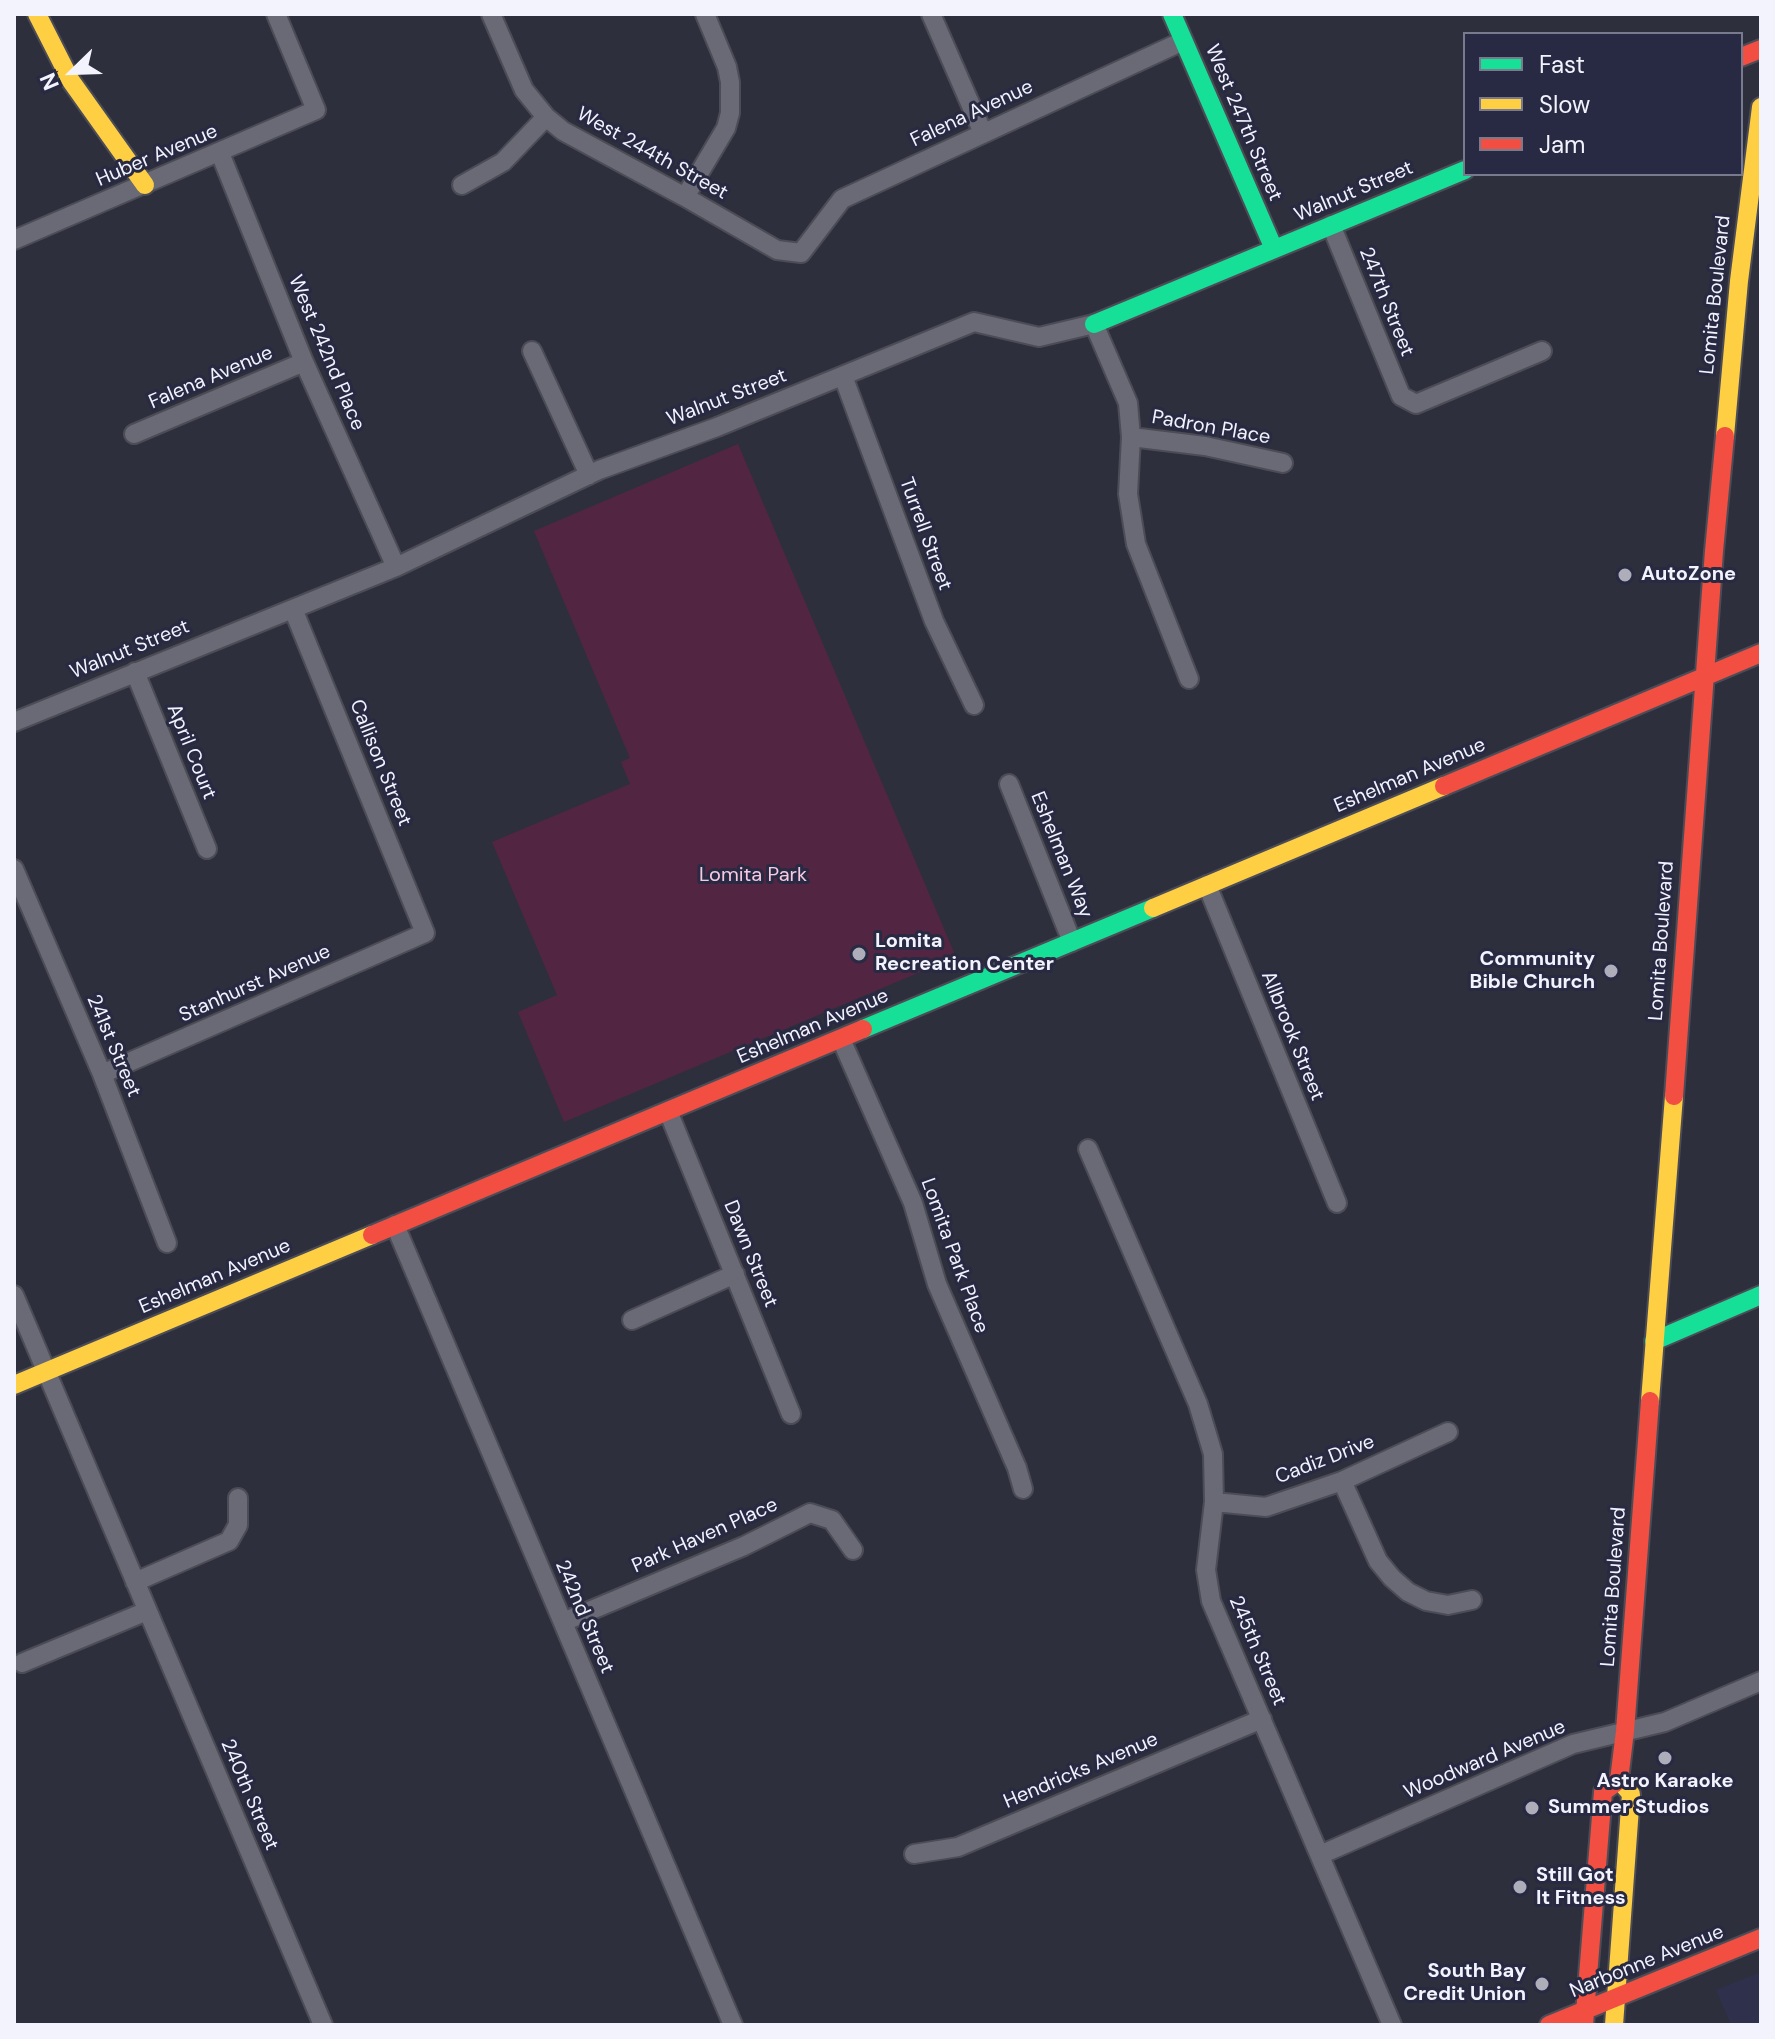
<!DOCTYPE html>
<html>
<head>
<meta charset="utf-8">
<style>
  body { margin:0 }
  #map { position:relative; width:1775px; height:2039px; overflow:hidden; background:#2e2f3c; font-family:"DM Sans",sans-serif }
  canvas { display:block }
  .frame { position:absolute; inset:0; border:16px solid #f2f3fd; pointer-events:none }
  .legend { position:absolute; left:1463px; top:32px; width:280px; height:144px; box-sizing:border-box; background:#282942; border:2px solid #797a8d; margin:0; padding:10px 14px; list-style:none; font-size:24px; color:#f2f3fd }
  .legend li { display:flex; align-items:center; gap:16px; height:40px }
  .legend b { width:40px; border:2px solid #797a8d }
  .north { position:absolute; left:32px; top:32px; width:80px; height:80px; -webkit-text-stroke:6px #282942; paint-order:stroke; rotate:247deg; font-size:22px; font-weight:700; line-height:32px; text-align:center; color:#f2f3fd }
  .north::after { content:''; display:block; margin:auto; width:28px; height:36px; background:#f2f3fd; clip-path:polygon(50% 0,100% 100%,50% 72%,0 100%) }
</style>
</head>
<body>
<div id="map">
<canvas width="1775" height="2039"></canvas>
<div class="frame"></div>
<ul class="legend">
<li><b style="height:10px;background:#16e098"></b>Fast</li>
<li><b style="height:10px;background:#ffcf43"></b>Slow</li>
<li><b style="height:10px;background:#f24e42"></b>Jam</li>
</ul>
<div class="north">N</div>
</div>
<script>
const context = document.querySelector('canvas').getContext('2d');
context.lineJoin = 'round';
function fill(path, color) {
  context.fillStyle = color;
  context.fill(path, 'evenodd');
}
function toPath(rows) {
  const path = new Path2D();
  for (const r of rows) {
    path.moveTo(r[0], r[1]);
    for (let i = 2; i < r.length; i += 2) path.lineTo(r[i], r[i + 1]);
  }
  return path;
}
function trace(path, color, width, dash) {
  context.strokeStyle = color;
  context.lineWidth = width;
  context.lineCap = dash ? 'butt' : 'round';
  context.setLineDash(dash || []);
  context.stroke(path);
}
function write(font, color, halo, rows, align = 'center') {
  context.font = font + ' "DM Sans",sans-serif';
  context.lineWidth = 6;
  context.setLineDash([]);
  context.textBaseline = 'middle';
  context.strokeStyle = halo;
  context.fillStyle = color;
  for (const [text, x, y, turn = 0] of rows) {
    context.save();
    context.translate(x, y);
    context.rotate((+turn || 0) * Math.PI / 180);
    context.textAlign = isNaN(turn) ? turn : align;
    if (halo) context.strokeText(text, 0, 0);
    context.fillText(text, 0, 0);
    context.restore();
  }
}
const built = toPath([
  [1761,1972,1761,2025,1731,2025,1716,1990]
]);
const green = toPath([
  [738,444,956,957,564,1122,518,1012,557,995,492,842,630,784,621,762,630,758,534,531]
]);
const street = toPath([
  [491,14,524,90,546,117,563,131,685,197,777,250,801,253,842,199,1183,41],
  [931,14,983,133],
  [220,153,304,362,396,567],
  [462,185,503,162,546,117],
  [685,197,726,128,730,113,730,82,727,67,705,14],
  [1331,225,1401,396,1416,404,1542,351],
  [14,240,316,110,276,14],
  [532,351,589,475],
  [843,376,934,621,974,705],
  [134,434,304,362],
  [1131,437,1205,446,1283,463],
  [135,672,207,849],
  [14,722,396,567,599,470,717,427,974,322,1039,337,1094,324,1128,403,1131,437,1128,494,1136,544,1189,679],
  [1009,784,1072,942],
  [14,869,102,1074,167,1243],
  [1207,885,1337,1203],
  [841,1039,913,1203,937,1284,1017,1468,1023,1489],
  [102,1074,425,933,293,609],
  [668,1111,791,1414],
  [1088,1149,1198,1404,1213,1454,1214,1502,1206,1570,1211,1601,1392,2025],
  [395,1225,733,2025],
  [14,1295,323,2025],
  [632,1320,735,1274],
  [1342,1481,1378,1561,1392,1578,1408,1592,1426,1601,1448,1605,1472,1600],
  [1214,1502,1266,1507,1342,1481,1448,1432],
  [135,1582,229,1541,238,1525,238,1498],
  [563,1622,744,1546,810,1513,832,1520,853,1550],
  [22,1663,147,1611],
  [914,1854,958,1847,1262,1719],
  [1320,1855,1573,1744,1665,1722,1761,1681]
]);
const fast = toPath([
  [1172,14,1274,249],
  [1094,324,1465,170],
  [863,1029,1153,908],
  [1654,1341,1761,1295]
]);
const slow = toPath([
  [37,14,71,81,145,185],
  [1725,436,1739,281,1761,107],
  [1153,908,1444,786],
  [14,1385,372,1235],
  [1650,1401,1674,1096],
  [1614,2025,1631,1794,1619,1780]
]);
const jam = toPath([
  [1741,57,1761,49],
  [1444,786,1761,653],
  [1674,1096,1714,551,1725,436],
  [372,1235,863,1029],
  [1549,2025,1761,1938],
  [1584,2025,1603,1792,1619,1780,1625,1731,1650,1401]
]);
const markers = [
  [1625,575,8,"#adaeb9"],
  [859,954,8,"#adaeb9"],
  [1611,971,8,"#adaeb9"],
  [1665,1758,8,"#adaeb9"],
  [1532,1808,8,"#adaeb9"],
  [1520,1887,8,"#adaeb9"],
  [1542,1984,8,"#adaeb9"]
];
const streetNames = [
  ["Falena Avenue",972,114,-25],
  ["West 247th Street",1243,123,67],
  ["West 244th Street",652,154,29],
  ["Huber Avenue",157,156,-23],
  ["Walnut Street",1354,192,-23],
  ["Lomita Boulevard",1716,295,-84],
  ["247th Street",1386,302,68],
  ["West 242nd Place",326,353,67],
  ["Falena Avenue",211,378,-23],
  ["Walnut Street",727,398,-21],
  ["Padron Place",1211,428,10],
  ["Turrell Street",925,534,70],
  ["Walnut Street",130,650,-22],
  ["April Court",191,752,68],
  ["Callison Street",380,763,68],
  ["Eshelman Avenue",1410,776,-23],
  ["Eshelman Way",1061,855,68],
  ["Lomita Boulevard",1662,941,-86],
  ["Stanhurst Avenue",255,984,-24],
  ["Eshelman Avenue",813,1027,-23],
  ["Allbrook Street",1292,1036,68],
  ["241st Street",113,1046,67],
  ["Dawn Street",750,1254,68],
  ["Lomita Park Place",954,1256,70],
  ["Eshelman Avenue",215,1277,-23],
  ["Cadiz Drive",1325,1460,-21],
  ["Park Haven Place",705,1536,-24],
  ["Lomita Boulevard",1614,1587,-86],
  ["242nd Street",584,1617,67],
  ["245th Street",1257,1651,67],
  ["Woodward Avenue",1485,1760,-23],
  ["Hendricks Avenue",1081,1771,-23],
  ["240th Street",249,1795,67],
  ["Narbonne Avenue",1647,1962,-22]
];
const poiNames = [
  ["AutoZone",1641,575],
  ["Lomita",875,942],
  ["Recreation Center",875,965],
  ["Community",1595,960,"right"],
  ["Bible Church",1595,983,"right"],
  ["Astro Karaoke",1665,1782,"center"],
  ["Summer Studios",1548,1808],
  ["Still Got",1536,1876],
  ["It Fitness",1536,1899],
  ["South Bay",1526,1972,"right"],
  ["Credit Union",1526,1995,"right"]
];
const parkNames = [
  ["Lomita Park",753,876]
];
fill(built, '#2f304c');
fill(green, '#522642');
trace(street, '#4c4c57', 22);
trace(fast, '#4c4c57', 22);
trace(slow, '#4c4c57', 22);
trace(jam, '#4c4c57', 22);
trace(street, '#6a6a76', 18);
trace(fast, '#16e098', 18);
trace(slow, '#ffcf43', 18);
trace(jam, '#f24e42', 18);
for (const [x, y, r, color] of markers) {
  const dot = new Path2D();
  dot.arc(x, y, r, 0, 2 * Math.PI);
  context.fillStyle = color;
  context.fill(dot);
  trace(dot, '#282942', 3);
}
write('20px', '#f2f3fd', '#282942', streetNames);
write('bold 20px', '#f2f3fd', '#282942', poiNames, 'left');
write('20px', '#f8cae2', '#282942', parkNames);
</script>
</body>
</html>
